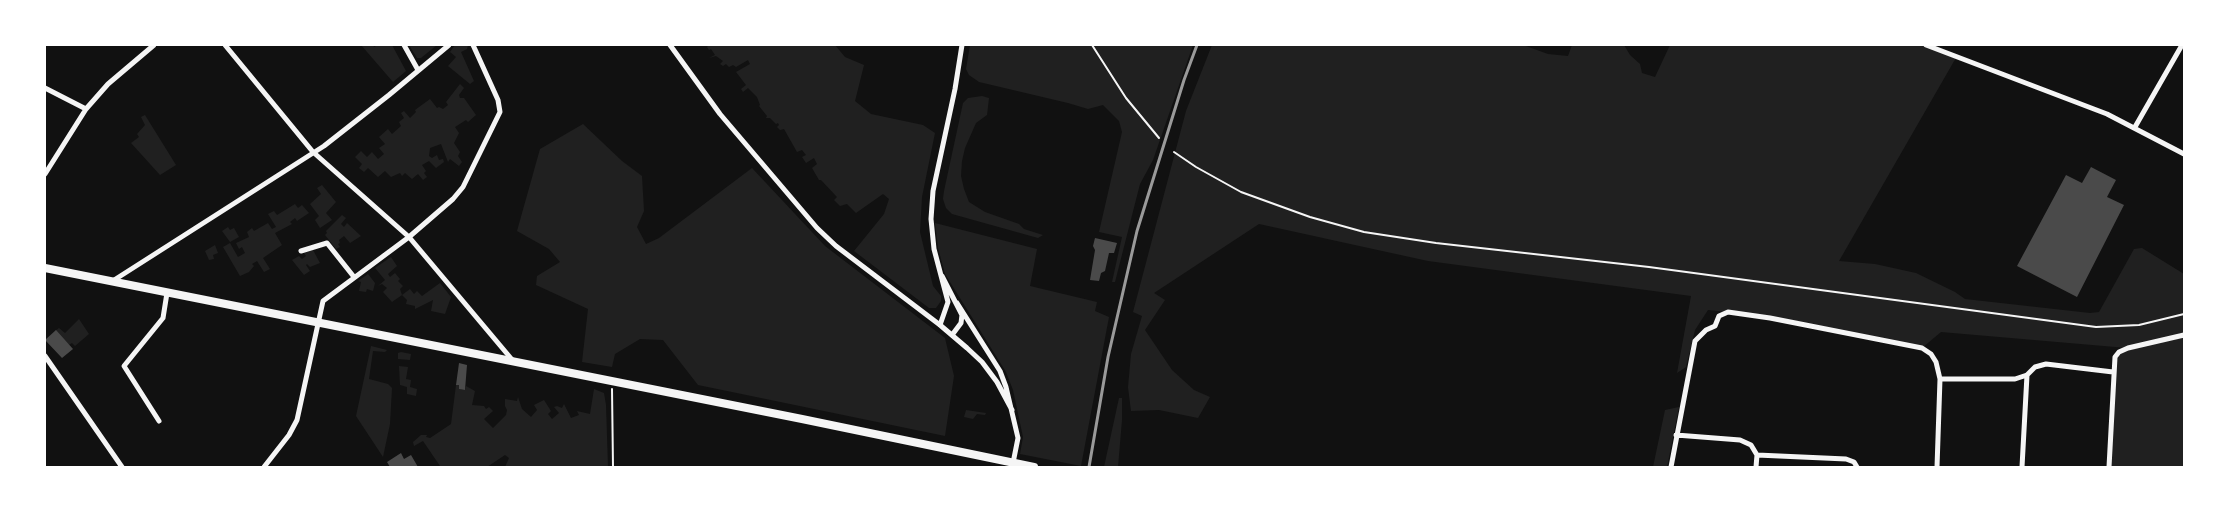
<!DOCTYPE html>
<html>
<head>
<meta charset="utf-8">
<style>
  body { margin:0 }
  #map { position:relative; width:2229px; height:512px; overflow:hidden; background:#111; font-family:"DM Sans",sans-serif }
  canvas { display:block }
  .frame { position:absolute; inset:0; border:46px solid #fff; pointer-events:none }
</style>
</head>
<body>
<div id="map">
<canvas width="2229" height="512"></canvas>
<div class="frame"></div>
</div>
<script>
const context = document.querySelector('canvas').getContext('2d');
context.lineJoin = 'round';
function fill(path, color) {
  context.fillStyle = color;
  context.fill(path, 'evenodd');
}
function toPath(rows) {
  const path = new Path2D();
  for (const r of rows) {
    path.moveTo(r[0], r[1]);
    for (let i = 2; i < r.length; i += 2) path.lineTo(r[i], r[i + 1]);
  }
  return path;
}
function trace(path, color, width, dash) {
  context.strokeStyle = color;
  context.lineWidth = width;
  context.lineCap = dash ? 'butt' : 'round';
  context.setLineDash(dash || []);
  context.stroke(path);
}
const green = toPath([
  [361,45,373,45,374,47,378,45,392,45,406,71,393,82],
  [409,45,437,45,421,58,417,58],
  [455,45,468,45,467,49,461,52,474,81,470,84,448,66,456,57,450,52],
  [709,45,835,45,845,57,864,65,855,101,871,114,923,125,935,133,922,197,920,232,933,286,941,296,941,301,936,308,929,308,854,251,884,214,889,199,883,194,856,213,847,204,840,206,834,200,837,197,821,180,819,180,812,168,817,164,814,158,806,163,802,157,806,155,802,150,797,152,784,129,780,130,777,127,779,125,778,123,776,124,770,118,766,118,767,116,759,106,760,105,757,97,748,88,743,92,741,89,746,85,736,72,750,64,748,60,736,67,733,65,729,67,726,64,723,66,720,64,723,61,716,56,709,58,715,55,711,49,709,50,707,47],
  [970,45,1193,45,1153,160,1140,184,1115,282,1112,282,1122,237,1099,232,1122,132,1119,121,1103,105,1088,109,1068,103,979,82,969,75,966,69],
  [1212,45,1523,45,1548,54,1568,56,1572,45,1624,45,1630,55,1640,64,1642,73,1655,77,1670,45,1926,45,1957,56,1839,261,1875,264,1916,273,1955,292,1965,299,2090,313,2099,312,2134,249,2142,248,2184,274,2184,467,2109,467,2115,357,2127,348,1941,332,1922,348,1728,312,1708,310,1695,330,1686,367,1677,373,1691,296,1428,261,1259,224,1154,293,1165,300,1145,330,1172,370,1194,390,1210,397,1198,418,1159,410,1131,411,1128,387,1131,354,1142,316,1133,312,1186,111],
  [460,84,464,88,459,95,460,98,464,98,476,115,468,122,466,120,455,127,459,133,454,143,460,152,458,156,462,162,459,166,450,159,448,162,441,144,430,148,429,156,432,158,437,155,439,160,443,159,444,162,436,168,429,161,422,165,426,171,424,173,427,177,423,180,418,174,412,179,405,173,402,176,400,173,391,177,385,171,378,177,368,168,364,172,359,168,362,164,355,157,361,151,367,157,372,152,378,159,384,154,379,148,385,144,379,137,388,129,392,134,401,126,399,122,404,118,401,113,404,111,410,118,416,112,415,110,430,99,437,108,439,107,443,109,448,105,446,102],
  [982,96,989,98,987,115,976,123,965,148,962,161,961,176,964,189,969,202,985,212,1019,224,1024,229,1043,235,1038,238,952,214,946,208,943,199,944,191,963,103,968,98],
  [145,115,176,165,160,175,131,143,139,137,137,134,145,125,141,117],
  [583,124,622,161,642,176,644,211,637,227,646,244,659,238,752,168,825,246,945,338,954,376,945,436,698,385,663,340,640,339,615,354,612,367,582,362,588,309,536,285,537,276,560,262,549,249,517,231,540,149],
  [322,185,336,202,326,213,332,220,320,228,315,220,319,216,310,204,321,194,317,188],
  [295,204,298,208,302,205,309,213,297,221,295,218,290,222,292,224,275,233,282,245,263,258,270,269,264,272,257,261,252,264,254,266,249,272,240,276,223,247,230,243,238,257,245,253,242,247,239,249,236,243,249,237,247,232,252,228,254,231,268,223,272,229,276,227,268,214,274,211,277,215],
  [342,215,346,218,341,224,344,227,347,223,361,236,350,243,344,236,339,240,340,243,338,244,340,247,336,249,325,235,327,233,326,231],
  [935,223,1037,249,1030,286,1097,302,1095,311,1109,317,1081,466,1020,454,1023,437,1013,390,1006,372,945,274,938,248],
  [228,227,230,230,234,228,239,237,230,242,222,231],
  [215,245,218,253,213,255,214,259,209,260,205,251],
  [313,250,320,263,310,267,307,264,306,265,310,271,304,275,292,260,299,256,302,259,306,256,304,253],
  [391,257,397,266,388,274,390,277,395,273,400,279,398,281,403,286,400,289,402,295,410,289,414,294,417,291,422,296,440,283,451,297,445,314,431,311,433,300,415,309,415,306,406,304,407,300,402,295,392,302,383,292,387,288,382,284,378,286,385,280,375,268],
  [368,274,375,283,373,291,367,289,366,292,359,291,361,282,358,281],
  [79,319,89,334,75,346,72,343,69,345,55,331,59,328,65,333],
  [371,346,387,350,385,352,373,351,369,379,388,384,392,388,390,424,383,457,356,416],
  [401,352,411,354,410,360,398,359,398,353],
  [399,366,408,367,406,379,411,380,410,387,417,389,416,396,407,394,407,387,400,385],
  [456,385,459,385,459,389,465,390,466,386,475,391,472,405,484,406,486,409,489,407,493,411,484,419,493,428,506,415,507,410,505,406,505,399,517,401,518,397,522,409,531,417,537,410,534,405,544,400,551,411,548,414,552,419,559,413,554,407,557,406,562,408,564,404,571,418,579,415,577,411,590,414,594,389,604,393,606,405,608,467,505,467,509,458,505,455,487,467,439,467,440,466,423,441,414,446,413,442,421,435,427,435,426,437,430,438,451,424],
  [1119,398,1122,398,1122,420,1118,467,1104,467],
  [1679,407,1667,467,1653,467,1665,410],
  [966,410,986,413,985,415,977,414,973,419,964,417]
]);
const building = toPath([
  [2091,167,2116,180,2107,197,2124,205,2077,297,2017,266,2066,175,2082,183],
  [1095,238,1117,243,1114,253,1109,253,1105,271,1101,273,1099,281,1090,280,1095,250,1093,246],
  [56,330,73,349,62,358,45,340],
  [459,363,467,365,465,390,459,389,459,385,456,385],
  [401,453,404,459,411,455,418,467,390,467,387,462]
]);
const path = toPath([
  [1092,45,1126,98,1159,138],
  [1174,152,1196,167,1241,192,1310,217,1364,232,1436,243,1649,267,2096,327,2139,325,2184,314],
  [612,389,613,467]
]);
const minor = toPath([
  [225,45,313,152,409,237,514,362],
  [404,45,418,70],
  [670,45,720,114,817,228,836,246,940,325,967,348,982,362,997,382,1012,410],
  [1926,45,2107,114,2184,154],
  [45,88,86,109],
  [2135,127,2182,45],
  [45,174,86,109,108,84,154,45],
  [301,251,327,243,354,277],
  [942,276,962,315,961,323,952,335],
  [111,282,324,146,389,95,449,45],
  [957,303,1000,371,1006,387,1018,438,1013,463],
  [940,325,948,302,934,249,931,219,933,191,955,89,962,45],
  [45,356,122,467],
  [1940,379,2015,379,2027,375,2035,367,2046,364,2113,372],
  [159,421,124,366,163,318,167,293],
  [1676,435,1740,440,1751,445,1757,455,1846,459,1854,462,1857,467],
  [264,467,289,435,297,420,323,301,409,237,453,199,463,187,500,112,498,100,473,45],
  [1671,467,1695,341,1706,330,1715,326,1719,316,1728,312,1770,318,1922,348,1931,354,1936,362,1940,379,1937,467],
  [1756,467,1757,455],
  [2022,467,2027,375],
  [2109,467,2115,357,2119,352,2128,348,2184,335]
]);
const secondary = toPath([
  [45,268,802,419,1034,467]
]);
const rail = toPath([
  [1089,467,1108,357,1137,231,1184,80,1197,45]
]);
fill(green, '#202020');
fill(building, '#4a4a4a');
trace(path, '#f5f5f5', 2);
trace(minor, '#f5f5f5', 5);
trace(secondary, '#f5f5f5', 8);
trace(rail, '#9a9a9a', 3);
</script>
</body>
</html>
